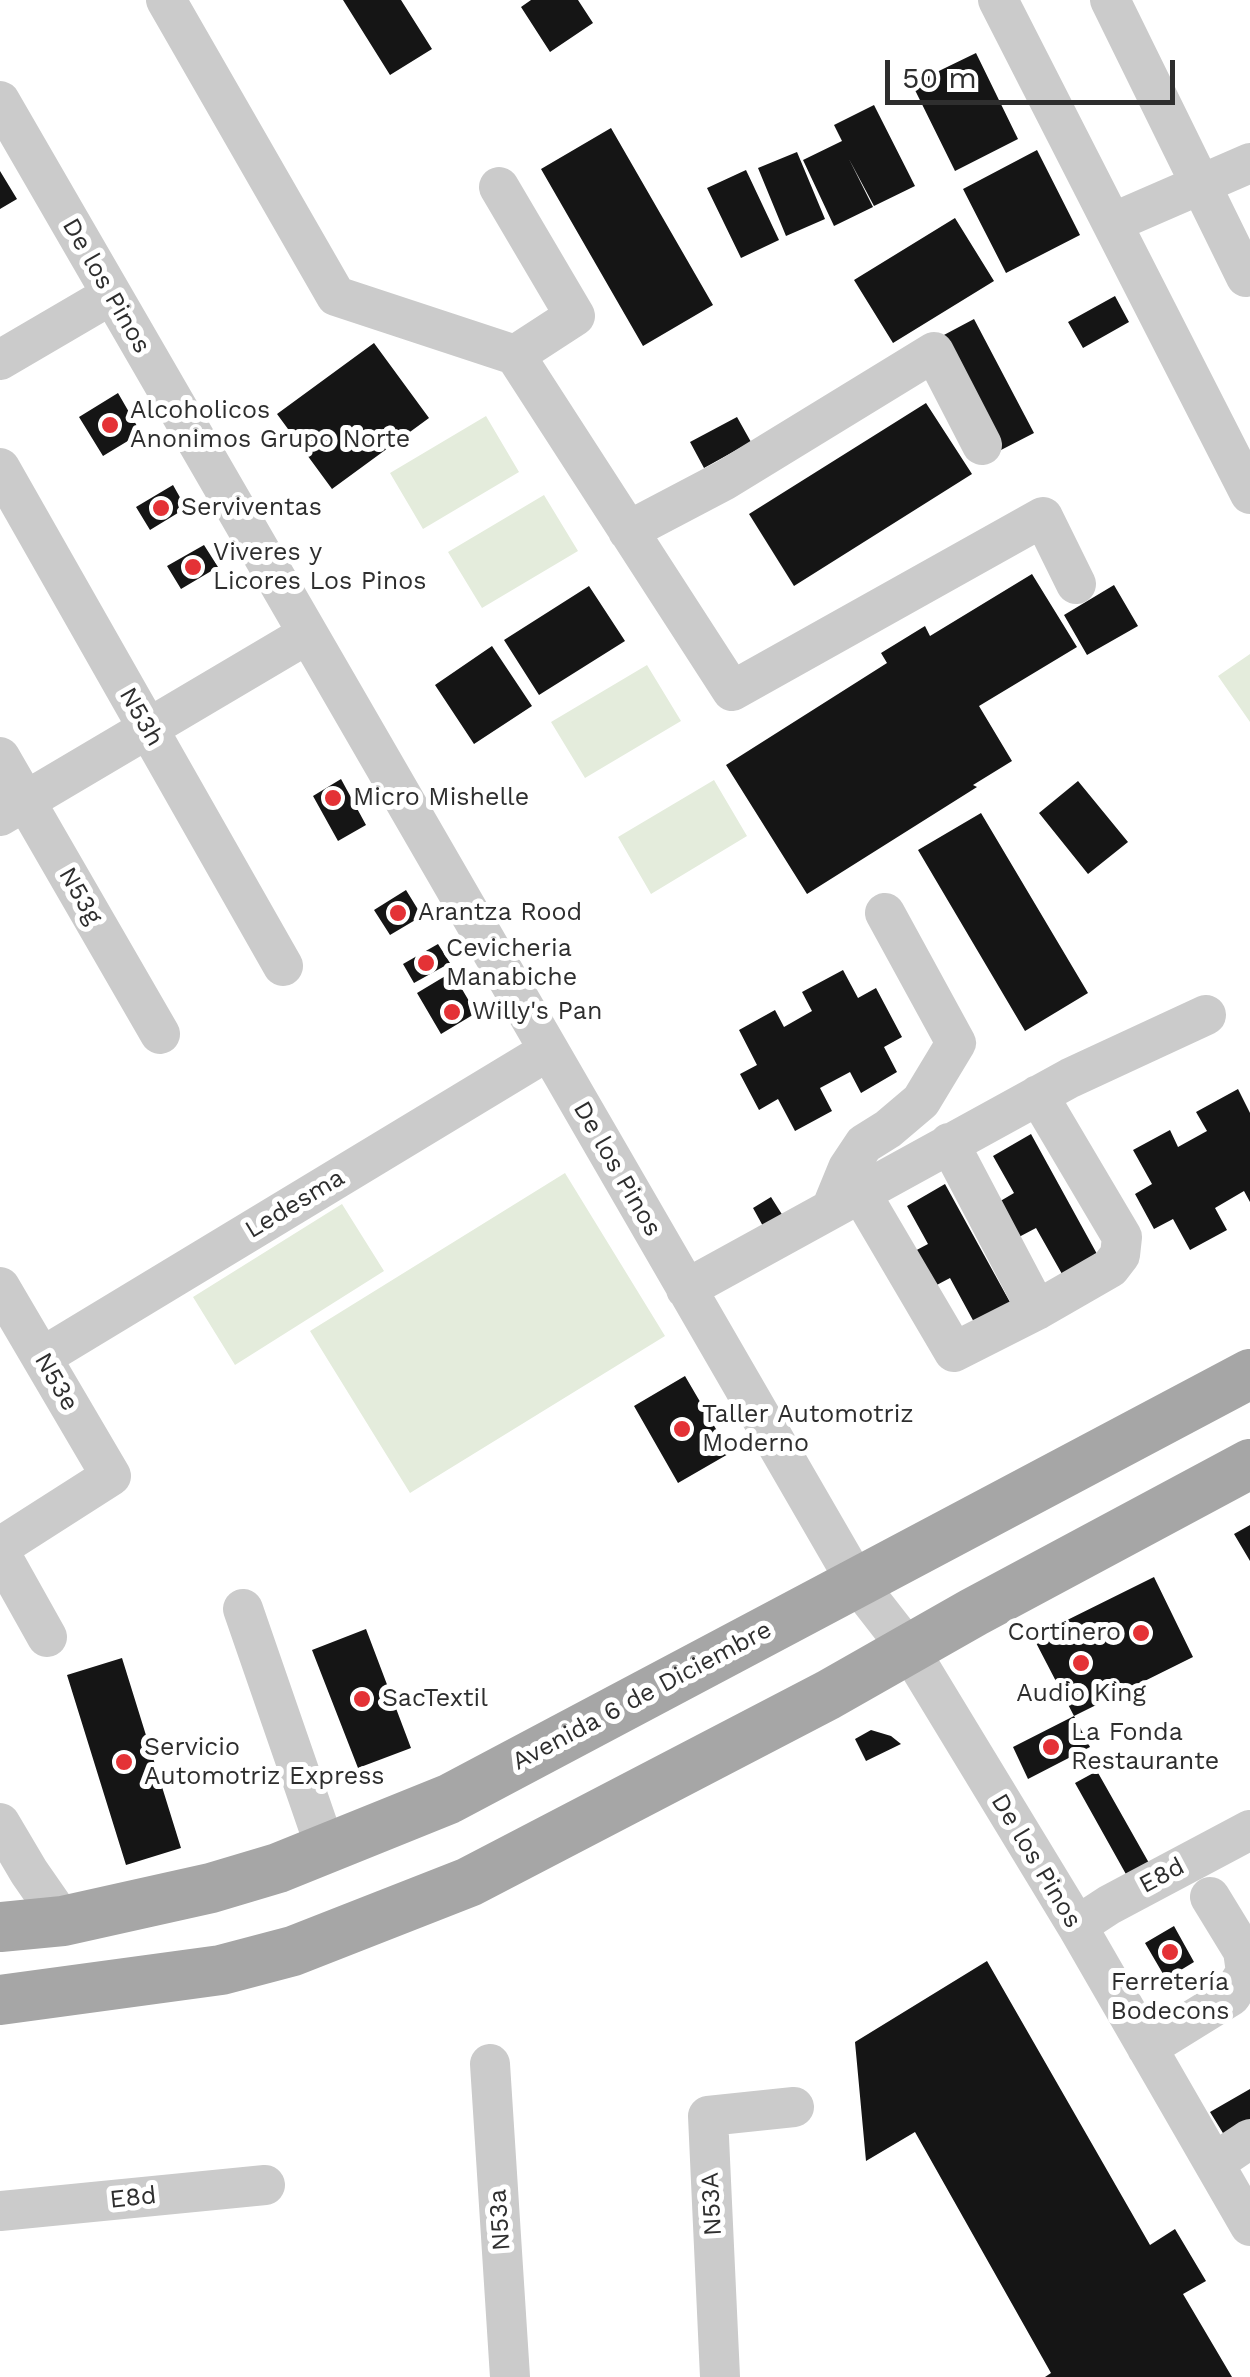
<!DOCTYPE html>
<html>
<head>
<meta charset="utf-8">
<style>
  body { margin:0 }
  #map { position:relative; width:1250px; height:2377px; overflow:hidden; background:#fff; font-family:"Work Sans",sans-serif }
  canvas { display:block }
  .scale { position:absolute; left:885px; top:60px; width:290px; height:45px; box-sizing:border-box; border:5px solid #2e2e2e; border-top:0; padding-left:12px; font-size:30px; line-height:35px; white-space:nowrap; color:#2e2e2e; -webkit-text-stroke:8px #fff; paint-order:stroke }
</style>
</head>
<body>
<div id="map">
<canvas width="1250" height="2377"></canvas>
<div class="scale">50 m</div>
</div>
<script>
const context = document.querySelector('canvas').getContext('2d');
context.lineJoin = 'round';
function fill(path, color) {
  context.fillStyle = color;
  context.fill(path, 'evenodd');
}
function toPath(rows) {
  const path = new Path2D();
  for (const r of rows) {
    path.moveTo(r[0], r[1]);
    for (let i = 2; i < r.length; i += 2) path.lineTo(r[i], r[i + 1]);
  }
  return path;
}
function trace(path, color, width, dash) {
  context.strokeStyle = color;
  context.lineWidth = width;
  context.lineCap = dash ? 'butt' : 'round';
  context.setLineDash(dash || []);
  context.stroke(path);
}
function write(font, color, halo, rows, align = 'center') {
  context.font = font + ' "Work Sans",sans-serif';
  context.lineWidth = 10;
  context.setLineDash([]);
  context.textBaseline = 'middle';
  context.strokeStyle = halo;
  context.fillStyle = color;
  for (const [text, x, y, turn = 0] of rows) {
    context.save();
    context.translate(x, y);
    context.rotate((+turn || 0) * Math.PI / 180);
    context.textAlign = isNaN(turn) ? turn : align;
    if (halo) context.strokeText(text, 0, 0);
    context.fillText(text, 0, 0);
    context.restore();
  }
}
const green = toPath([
  [486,416,519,472,423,529,390,473],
  [544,495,578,551,482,608,448,552],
  [1250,654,1250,722,1218,676],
  [647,665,681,721,585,778,551,722],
  [714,780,747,836,651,894,618,837],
  [565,1173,665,1336,410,1493,310,1331],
  [342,1204,384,1271,235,1365,193,1297]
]);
const building = toPath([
  [343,0,401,0,432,49,390,75],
  [531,0,578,0,593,23,550,52,521,7],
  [976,53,1018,139,955,171,912,84],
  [874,105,915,186,874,206,849,159,873,207,834,226,803,160,842,141,834,125],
  [611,128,713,305,643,346,541,169],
  [1037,150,1080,235,1006,273,963,189],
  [797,152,825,219,786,236,758,168],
  [746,170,779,240,741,258,707,188],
  [0,171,17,199,0,209],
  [955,218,994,281,893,343,854,280],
  [1115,296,1129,322,1083,348,1068,322],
  [974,319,1034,433,1001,450,942,336],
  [374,343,429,418,332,489,277,414],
  [118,393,141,433,103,456,79,417],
  [926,403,972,474,794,586,749,514],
  [737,417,751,442,704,468,690,442],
  [173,485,186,508,150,530,136,507],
  [204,545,218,567,181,589,167,566],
  [1032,574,1077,647,979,706,1012,761,973,785,977,787,807,894,726,765,887,663,881,653,925,626,930,636],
  [1114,585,1138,626,1087,655,1064,615],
  [589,586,625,641,539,695,504,640],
  [492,646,532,706,474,744,435,685],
  [341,779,366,825,338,841,313,796],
  [1078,781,1128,842,1088,874,1039,813],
  [981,813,1088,993,1025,1031,918,850],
  [406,890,422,916,390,935,374,910],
  [438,944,450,963,414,983,403,964],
  [843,970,858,998,876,988,902,1037,884,1047,897,1072,861,1093,850,1072,820,1088,832,1111,795,1131,778,1099,759,1110,740,1074,757,1065,739,1030,775,1010,784,1027,812,1011,802,992],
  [452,972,476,1013,441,1034,417,993],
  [1238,1089,1250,1113,1250,1202,1244,1191,1215,1208,1227,1230,1190,1250,1173,1219,1154,1229,1135,1194,1152,1184,1133,1150,1170,1130,1178,1147,1207,1131,1196,1112],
  [1031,1134,1097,1254,1062,1274,1036,1228,1017,1238,997,1203,1014,1193,993,1156],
  [945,1184,1011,1304,975,1324,950,1278,931,1288,911,1253,928,1244,907,1206],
  [771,1197,783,1216,764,1228,753,1208],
  [685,1376,730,1453,678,1483,634,1406],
  [1250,1525,1250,1561,1234,1534],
  [1154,1577,1193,1657,1074,1716,1033,1637],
  [366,1629,411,1748,358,1768,312,1650],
  [122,1658,181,1848,126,1865,67,1675],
  [1074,1716,1090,1747,1028,1779,1013,1747],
  [871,1730,891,1736,901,1744,866,1761,855,1739],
  [1097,1771,1149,1863,1127,1876,1075,1783],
  [1174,1926,1194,1962,1166,1979,1145,1943],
  [987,1961,1150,2245,1175,2229,1206,2281,1183,2294,1232,2377,1045,2377,1051,2373,915,2132,866,2161,855,2042],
  [1250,2089,1250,2125,1226,2138,1210,2112]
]);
const minor = toPath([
  [166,0,336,296,515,355,732,691,1043,517,1076,584],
  [998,0,1250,494],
  [1110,0,1246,277,1250,275],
  [0,101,857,1583,910,1651,1077,1926,1250,2226],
  [499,187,575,316,515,355],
  [1112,223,1250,163],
  [0,360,111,295],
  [0,468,283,966],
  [628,531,725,480,934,352,982,445],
  [0,757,160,1034],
  [0,816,306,635],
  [949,1143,1037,1310],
  [860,1192,954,1352,1037,1310,1110,1268,1120,1255,1122,1237,1038,1095],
  [832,1207,848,1168,864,1144,888,1129,921,1101,956,1043,885,913],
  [0,1287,111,1476,0,1547],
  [686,1289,1070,1078,1206,1015],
  [42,1357,548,1051],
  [0,1553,47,1637],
  [243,1609,326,1849],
  [0,1823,29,1872,63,1921],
  [1077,1926,1109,1905,1250,1830],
  [1147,2048,1231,1996,1246,1972,1243,1951,1210,1897],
  [490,2064,510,2377],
  [1214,2163,1250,2139],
  [0,2211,265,2185],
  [720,2377,708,2116,794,2107]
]);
const major = toPath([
  [0,1927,63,1921,211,1888,278,1868,449,1799,1250,1374],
  [0,2000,221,1970,293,1951,469,1882,828,1695,974,1612,1250,1464]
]);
const markers = [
  [110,425,10,"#e43236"],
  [161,508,10,"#e43236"],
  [193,567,10,"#e43236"],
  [333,798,10,"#e43236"],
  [398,913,10,"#e43236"],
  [426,963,10,"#e43236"],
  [452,1012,10,"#e43236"],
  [682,1429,10,"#e43236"],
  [1141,1633,10,"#e43236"],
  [1081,1663,10,"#e43236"],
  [362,1699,10,"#e43236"],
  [1051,1747,10,"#e43236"],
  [124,1762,10,"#e43236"],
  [1170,1952,10,"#e43236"]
];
const streetNames = [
  ["De los Pinos",106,286,60],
  ["N53h",141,717,60],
  ["N53g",80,896,60],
  ["De los Pinos",617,1169,60],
  ["Ledesma",295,1204,-31],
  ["N53e",56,1382,60],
  ["Avenida 6 de Diciembre",642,1696,-28],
  ["De los Pinos",1036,1861,59],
  ["E8d",1162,1876,-28],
  ["E8d",133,2198,-6],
  ["N53A",712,2204,-93],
  ["N53a",500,2220,-94]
];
const poiNames = [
  ["Alcoholicos",130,411],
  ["Anonimos Grupo Norte",130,440],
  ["Serviventas",181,508],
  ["Viveres y",213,553],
  ["Licores Los Pinos",213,582],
  ["Micro Mishelle",353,798],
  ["Arantza Rood",418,913],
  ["Cevicheria",446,949],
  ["Manabiche",446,978],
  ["Willy's Pan",472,1012],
  ["Taller Automotriz",702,1415],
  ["Moderno",702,1444],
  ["Cortinero",1121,1633,"right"],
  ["Audio King",1081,1694,"center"],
  ["SacTextil",382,1699],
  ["La Fonda",1071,1733],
  ["Restaurante",1071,1762],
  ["Servicio",144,1748],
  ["Automotriz Express",144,1777],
  ["Ferretería",1170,1983,"center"],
  ["Bodecons",1170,2012,"center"]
];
fill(green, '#e4ecdc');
fill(building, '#151515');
trace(minor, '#cbcbcb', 40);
trace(major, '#a6a6a6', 50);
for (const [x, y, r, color] of markers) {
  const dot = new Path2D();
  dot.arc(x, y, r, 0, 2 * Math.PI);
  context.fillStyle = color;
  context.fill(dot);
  trace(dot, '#fff', 4);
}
write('25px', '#2e2e2e', '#fff', streetNames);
write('25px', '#2e2e2e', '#fff', poiNames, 'left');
</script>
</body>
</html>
